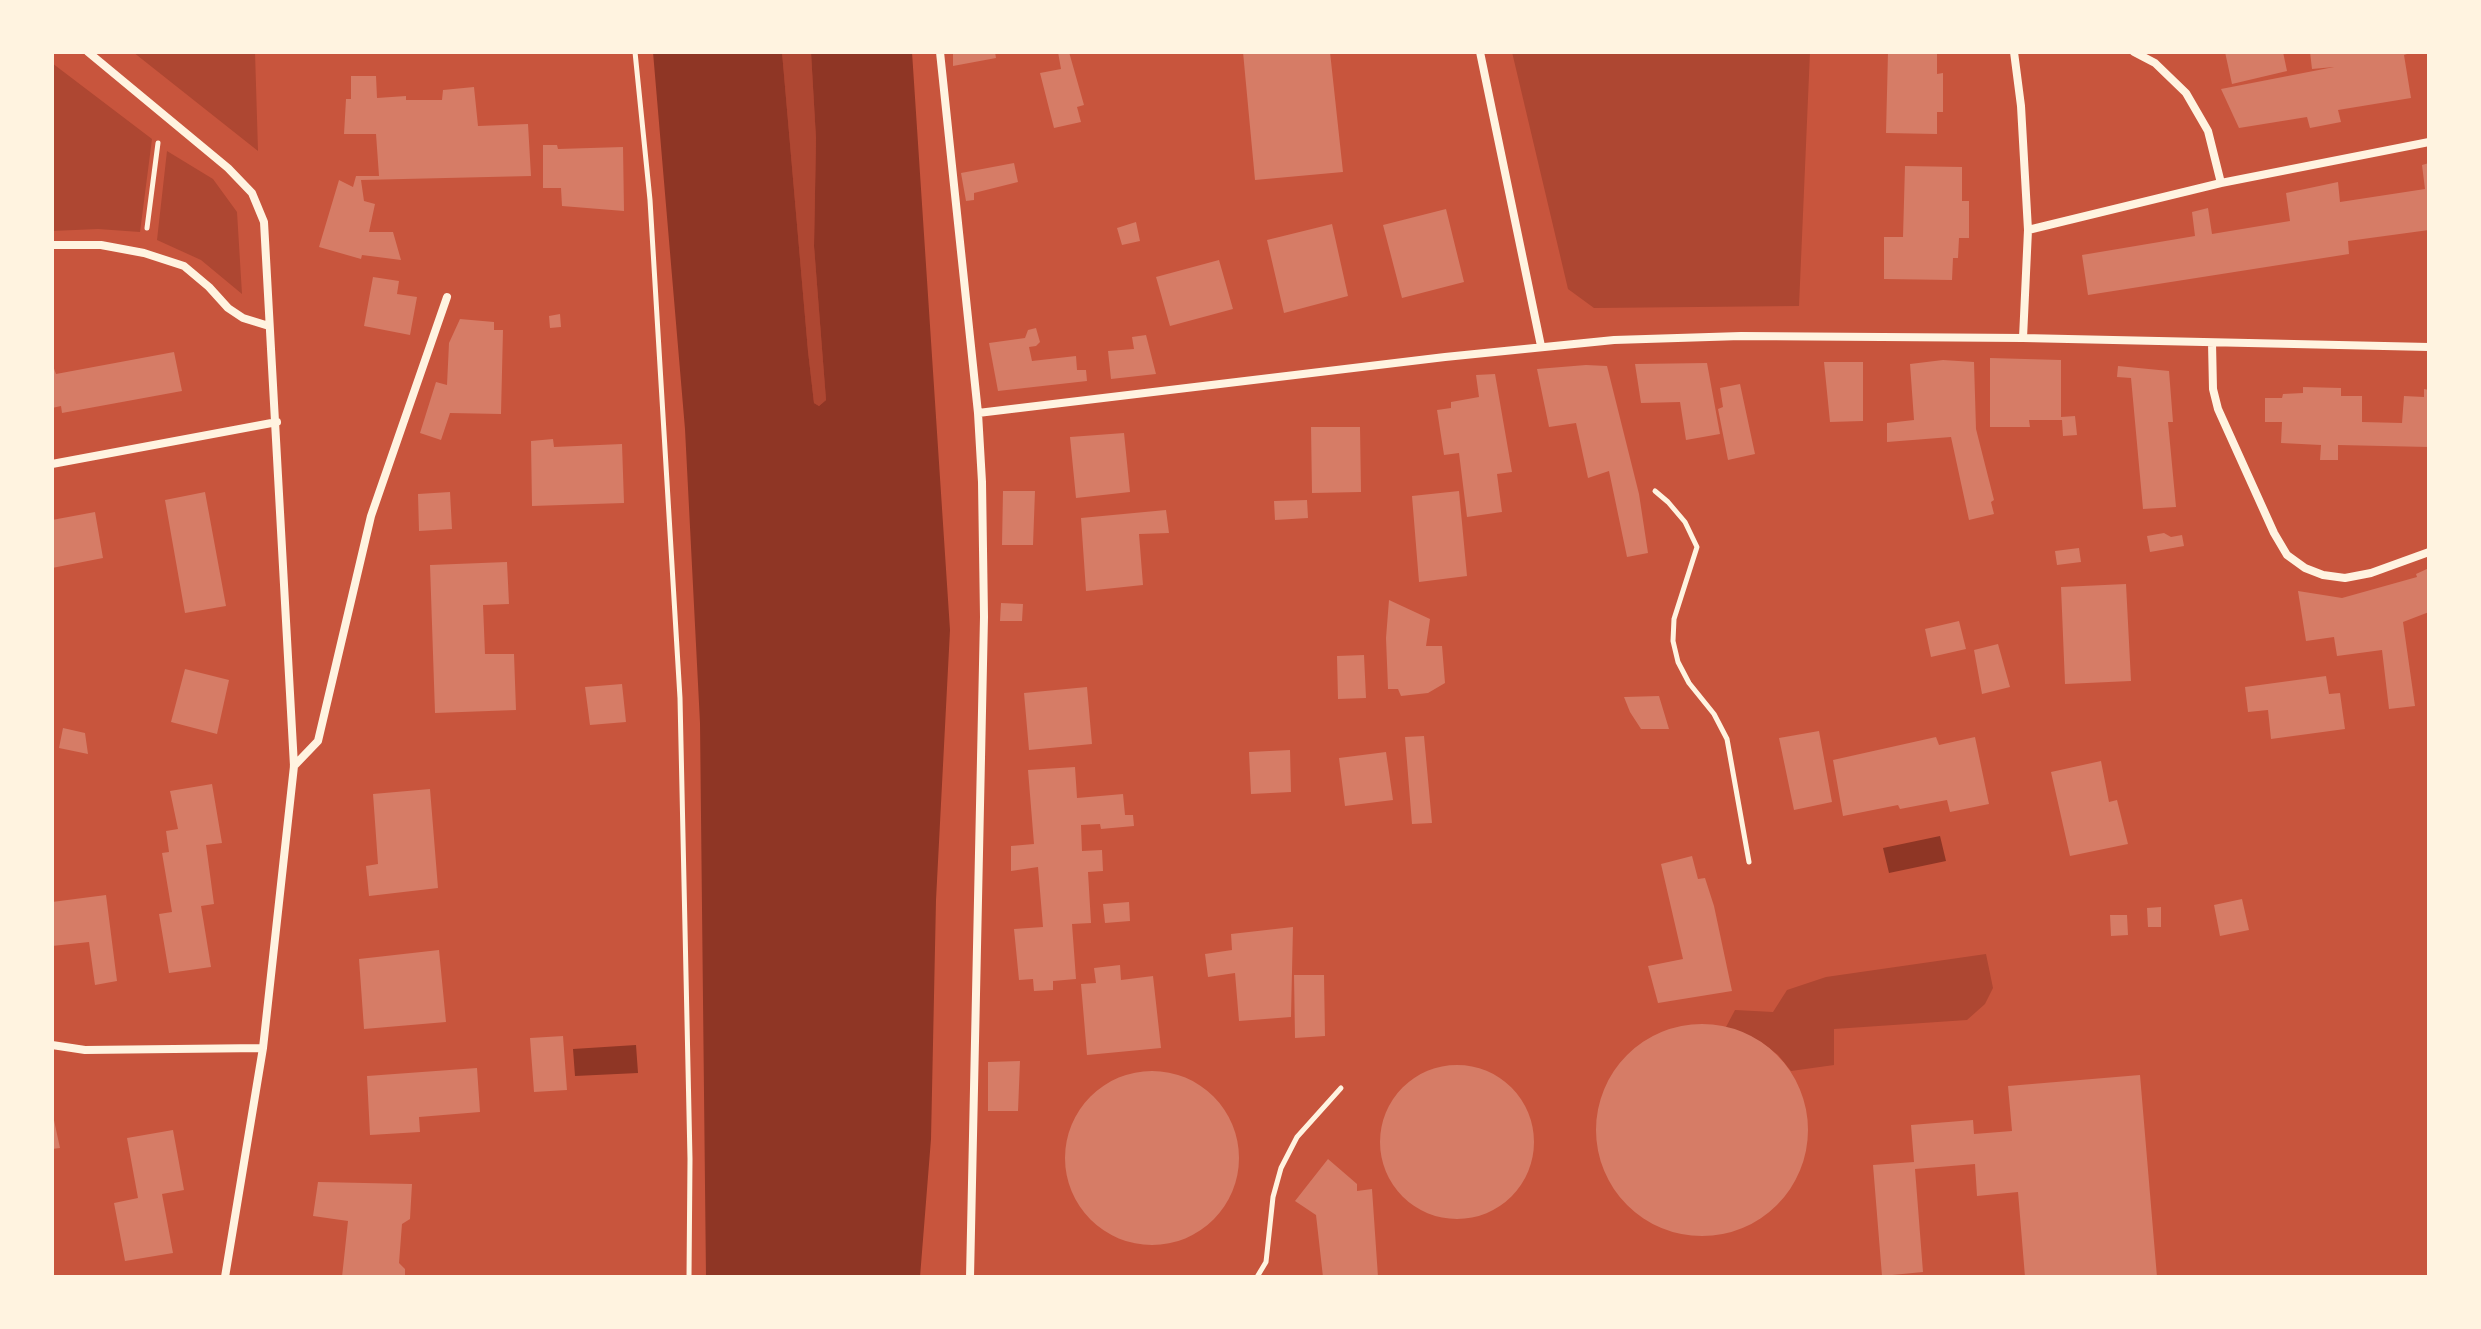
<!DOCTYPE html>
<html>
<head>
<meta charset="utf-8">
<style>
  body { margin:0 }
  #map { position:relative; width:2481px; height:1329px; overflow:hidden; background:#c8553d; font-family:Overpass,sans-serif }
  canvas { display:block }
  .frame { position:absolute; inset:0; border:54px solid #fff3e0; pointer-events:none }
</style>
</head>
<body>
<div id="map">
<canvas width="2481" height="1329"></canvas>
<div class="frame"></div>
</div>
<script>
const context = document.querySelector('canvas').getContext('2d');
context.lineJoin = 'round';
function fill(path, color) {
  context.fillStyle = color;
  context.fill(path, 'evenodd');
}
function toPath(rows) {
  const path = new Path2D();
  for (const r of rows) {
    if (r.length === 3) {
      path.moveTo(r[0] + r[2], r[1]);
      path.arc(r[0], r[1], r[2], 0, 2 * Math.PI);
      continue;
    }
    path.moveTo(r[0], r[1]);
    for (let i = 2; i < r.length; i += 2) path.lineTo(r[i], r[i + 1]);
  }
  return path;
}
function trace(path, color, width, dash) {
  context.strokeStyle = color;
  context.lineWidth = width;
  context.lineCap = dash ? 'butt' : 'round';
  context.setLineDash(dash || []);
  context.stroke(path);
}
const green = toPath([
  [133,52,255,52,258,151],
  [782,52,811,52,816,139,814,246,826,400,819,406,814,403,808,351],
  [1512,52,1810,52,1799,306,1594,308,1568,289],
  [52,63,152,139,140,232,98,229,52,231],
  [167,151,213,179,237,212,242,294,201,260,157,240],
  [1986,954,1993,988,1985,1004,1967,1020,1834,1029,1834,1065,1791,1071,1778,1055,1762,1043,1726,1027,1735,1010,1773,1012,1787,990,1826,977]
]);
const water = toPath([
  [653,52,782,52,808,351,814,403,819,406,826,400,814,246,816,139,811,52,912,52,950,630,936,900,931,1139,920,1277,706,1277,700,723,685,429],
  [1940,836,1946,861,1889,873,1883,848],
  [636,1045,638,1073,575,1076,573,1049]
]);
const building = toPath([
  [953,52,995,52,996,58,953,66],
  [1058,52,1069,52,1084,105,1077,107,1081,122,1054,128,1040,73,1061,69],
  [1243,52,1330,52,1343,172,1255,180],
  [1888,52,1937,52,1937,74,1943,73,1943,112,1937,112,1937,134,1886,133],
  [2225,52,2283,52,2287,71,2232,84],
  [2310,52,2413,52,2404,55,2411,98,2338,110,2341,122,2310,128,2307,117,2239,128,2221,89,2334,67,2312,69],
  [351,76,376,76,377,98,406,96,406,100,442,100,443,90,474,87,478,126,528,124,531,176,361,180,364,201,375,204,369,232,393,232,401,260,362,255,361,259,319,247,339,180,353,187,356,176,379,176,376,134,344,134,346,99,351,99],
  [543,145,557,145,558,149,623,147,624,211,562,206,561,188,543,188],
  [1014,163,1018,182,974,193,974,200,966,201,961,173],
  [2429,163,2429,230,2348,241,2349,254,2088,295,2082,255,2195,236,2192,212,2208,208,2212,234,2290,221,2286,193,2338,182,2340,202,2425,189,2422,165],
  [1905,166,1962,167,1962,201,1969,201,1969,238,1959,238,1958,258,1953,258,1952,280,1884,279,1884,237,1903,237],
  [1446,209,1464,282,1402,298,1383,225],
  [1136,222,1140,241,1122,245,1117,228],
  [1332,224,1348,296,1284,313,1267,240],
  [1219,260,1233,309,1170,326,1156,277],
  [373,277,399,281,397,294,417,297,410,335,364,326],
  [560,314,561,327,550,328,549,316],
  [460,319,494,322,494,330,503,330,501,414,450,413,441,440,420,433,436,382,447,385,449,343],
  [1036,328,1040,342,1036,346,1029,347,1032,361,1076,356,1077,370,1086,370,1087,381,998,391,989,343,1025,338,1028,330],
  [1146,335,1156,374,1111,379,1108,351,1134,349,1132,337],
  [174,352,182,391,62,413,61,406,52,408,52,363,56,374],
  [1990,358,2061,360,2061,417,2075,416,2077,435,2063,436,2062,420,2029,420,2030,427,1990,427],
  [1943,360,1974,362,1976,429,1994,500,1991,502,1994,514,1969,520,1951,437,1887,442,1887,423,1914,420,1910,364],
  [1824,362,1863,362,1863,421,1830,422],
  [1707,363,1720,434,1686,440,1680,402,1641,403,1635,364],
  [1586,365,1607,366,1639,494,1648,553,1627,557,1609,471,1588,478,1576,423,1549,427,1537,369],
  [2118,366,2169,371,2173,422,2168,422,2176,507,2143,509,2131,378,2117,377],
  [1495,374,1512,472,1497,474,1502,512,1467,517,1459,453,1444,455,1437,410,1451,408,1451,402,1479,397,1476,375],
  [1740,384,1755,454,1728,460,1718,409,1723,407,1720,388],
  [2303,387,2341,388,2341,396,2362,396,2362,422,2402,423,2404,396,2424,397,2424,389,2429,390,2429,447,2338,445,2338,460,2320,460,2321,445,2281,443,2282,422,2265,422,2265,398,2282,398,2283,394,2303,393],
  [1311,427,1360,427,1361,492,1312,493],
  [1124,433,1130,492,1076,498,1070,437],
  [553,439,554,447,622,444,624,503,532,506,531,441],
  [1003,491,1035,491,1033,545,1002,545],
  [1459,491,1467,576,1419,582,1412,496],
  [205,492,226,606,185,613,165,500],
  [450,492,452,529,419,531,418,494],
  [1307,500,1308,518,1275,520,1274,501],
  [1166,510,1169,533,1139,534,1143,585,1086,591,1081,518],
  [95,512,103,558,52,568,52,520],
  [2164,533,2171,537,2182,535,2184,546,2150,552,2147,536],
  [2079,548,2081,562,2057,565,2055,551],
  [507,562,509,604,483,605,485,654,514,654,516,710,435,713,430,565],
  [2429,568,2429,612,2403,622,2415,706,2389,709,2382,650,2337,656,2334,637,2306,641,2298,591,2342,598,2417,577,2416,574],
  [2126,584,2131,681,2065,684,2061,587],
  [1389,600,1430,619,1426,646,1442,646,1445,683,1428,693,1401,696,1398,689,1388,689,1386,638],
  [1001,603,1023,604,1022,621,1000,621],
  [1959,621,1966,649,1931,657,1925,629],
  [1998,644,2010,687,1982,694,1974,650],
  [1364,655,1366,698,1338,699,1337,656],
  [185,669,229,680,217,734,171,722],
  [2326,676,2329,694,2340,693,2345,729,2271,739,2268,710,2248,712,2245,687],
  [622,684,626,722,590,725,585,687],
  [1087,687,1092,744,1029,750,1024,693],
  [1659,696,1669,729,1641,729,1630,712,1624,697],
  [63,728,85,733,88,754,59,748],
  [1819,731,1832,802,1794,810,1779,738],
  [1424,736,1432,823,1412,824,1405,737],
  [1936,737,1939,745,1975,737,1989,804,1950,812,1947,800,1900,809,1898,805,1843,816,1833,760],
  [1290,750,1291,792,1251,794,1249,752],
  [1386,752,1393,800,1345,806,1339,758],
  [2101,761,2109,802,2117,800,2128,844,2070,856,2051,772],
  [1075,767,1077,798,1123,794,1125,815,1133,815,1134,826,1101,829,1100,824,1081,825,1082,851,1102,850,1103,871,1088,872,1091,923,1072,924,1076,979,1053,981,1053,990,1034,991,1033,979,1019,980,1014,929,1043,927,1038,867,1011,871,1011,846,1034,844,1028,770],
  [212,784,222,843,206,845,214,904,201,906,211,967,169,973,159,914,172,912,162,853,169,852,166,831,178,829,170,791],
  [430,789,438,888,369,896,366,866,378,864,373,794],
  [1692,856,1698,879,1705,878,1714,906,1732,991,1658,1003,1648,966,1683,959,1661,864],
  [106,895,117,981,95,985,89,942,52,946,52,902],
  [2242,899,2249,930,2220,936,2214,905],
  [1129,902,1130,921,1105,923,1103,904],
  [2161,907,2161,927,2148,927,2147,908],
  [2110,915,2127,915,2128,935,2111,936],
  [1293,927,1291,1017,1239,1021,1235,973,1208,977,1205,954,1232,950,1231,934],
  [439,950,446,1022,364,1029,359,959],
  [1120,965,1121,980,1153,976,1161,1048,1087,1055,1081,984,1096,983,1094,968],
  [1294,975,1324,975,1325,1036,1295,1038],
  [1702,1130,106],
  [563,1036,567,1090,534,1092,530,1038],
  [1020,1061,1018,1111,988,1111,988,1062],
  [1457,1142,77],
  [477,1068,480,1112,419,1117,420,1132,370,1135,367,1076],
  [1152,1158,87],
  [2140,1075,2157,1277,2025,1277,2018,1192,1977,1196,1975,1164,1915,1169,1923,1272,1882,1276,1873,1165,1914,1162,1911,1125,1973,1120,1974,1134,2012,1131,2008,1086],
  [52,1111,60,1148,52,1149],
  [173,1130,184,1190,162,1194,173,1253,125,1261,114,1203,138,1198,127,1138],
  [1328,1159,1357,1184,1357,1191,1372,1189,1378,1277,1323,1277,1316,1215,1295,1201],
  [318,1182,412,1184,410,1219,402,1224,399,1263,405,1269,405,1277,342,1277,348,1221,313,1216]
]);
const path = toPath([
  [635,52,650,200,680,698,690,1159,689,1277],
  [147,228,158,143],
  [1655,491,1668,502,1685,522,1697,547,1674,619,1673,641,1678,662,1689,683,1714,714,1727,739,1749,862],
  [1257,1277,1266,1262,1273,1197,1281,1168,1297,1137,1341,1088]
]);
const minor = toPath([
  [88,52,228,168,252,193,264,222,294,766,263,1048,225,1277],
  [940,52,978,413,982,482,984,617,970,1277],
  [1480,52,1541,346],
  [2014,52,2021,106,2028,230,2023,338],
  [2134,52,2155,63,2186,93,2208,131,2221,183],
  [2028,230,2221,183,2429,142],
  [52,245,101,245,144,253,184,266,209,287,228,308,243,318,269,326],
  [2212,343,2213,389,2218,409,2274,533,2287,555,2305,568,2323,575,2345,578,2371,573,2429,552],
  [978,413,1445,357,1614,340,1741,336,2023,338,2429,347],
  [52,464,277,422],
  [294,766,318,741,371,516,447,297],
  [52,1045,85,1050,263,1048]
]);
fill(green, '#ae4732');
fill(water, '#8f3625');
fill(building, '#d67c66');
trace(path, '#fff3e0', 5);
trace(minor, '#fff3e0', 8);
</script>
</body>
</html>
